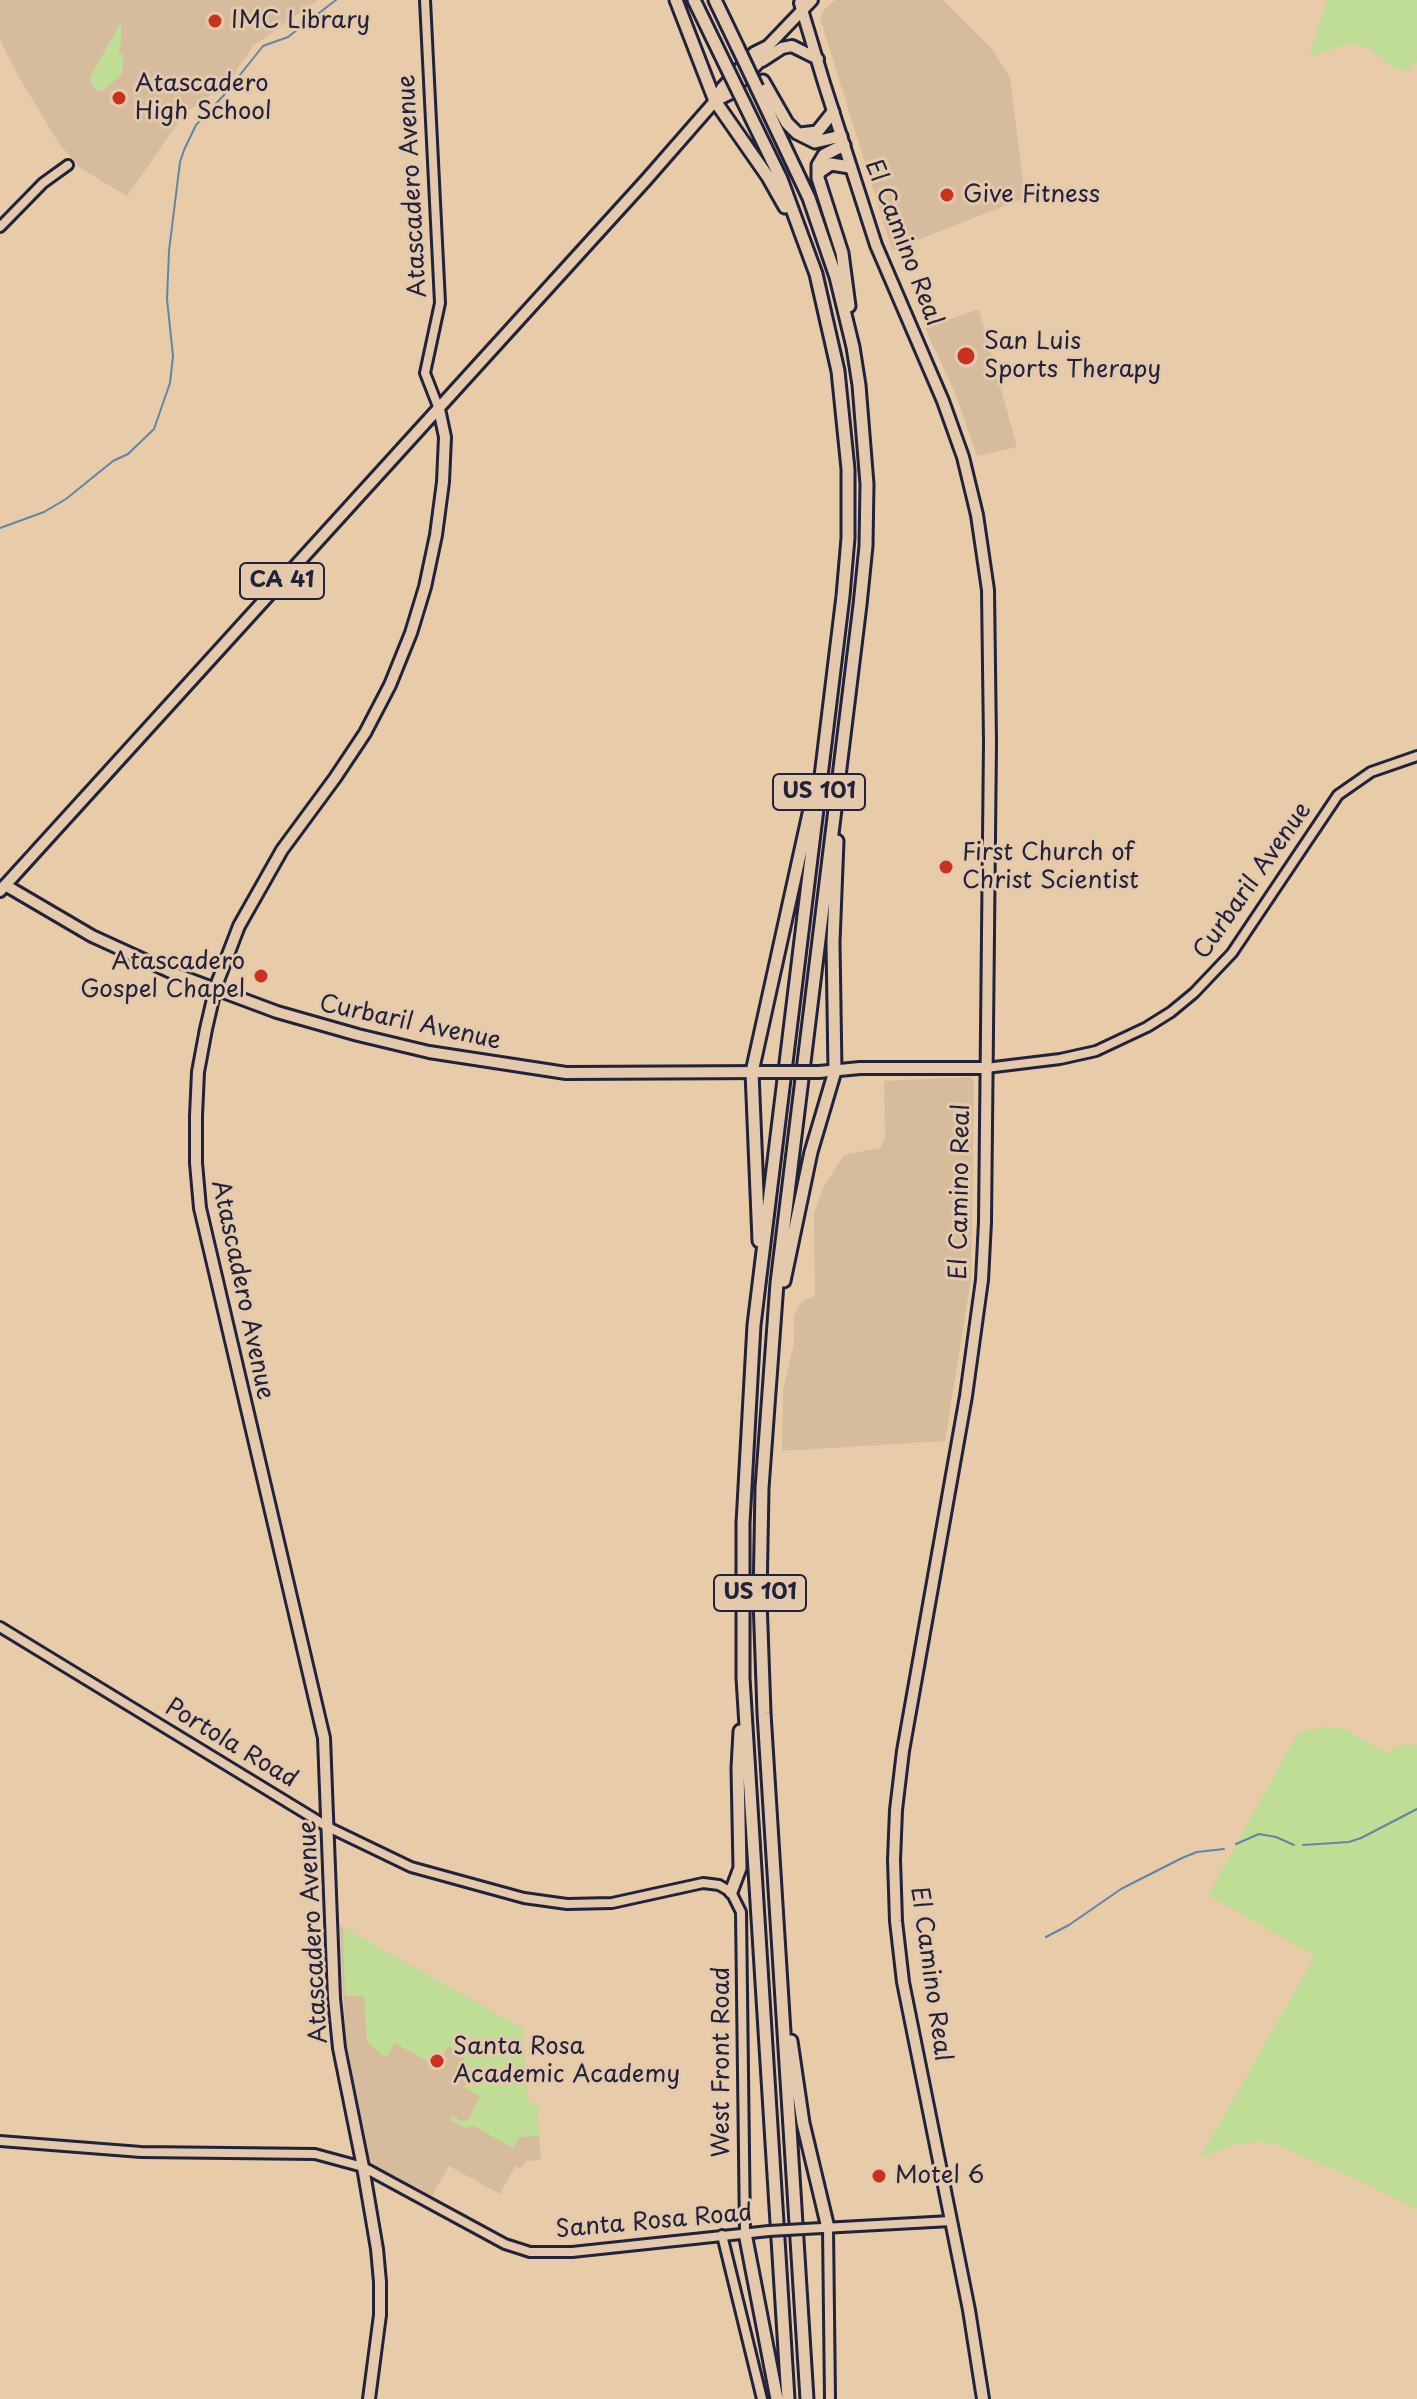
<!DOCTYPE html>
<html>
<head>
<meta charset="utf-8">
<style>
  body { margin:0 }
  canvas { display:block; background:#e8cba9 }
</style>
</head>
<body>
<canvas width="1417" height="2399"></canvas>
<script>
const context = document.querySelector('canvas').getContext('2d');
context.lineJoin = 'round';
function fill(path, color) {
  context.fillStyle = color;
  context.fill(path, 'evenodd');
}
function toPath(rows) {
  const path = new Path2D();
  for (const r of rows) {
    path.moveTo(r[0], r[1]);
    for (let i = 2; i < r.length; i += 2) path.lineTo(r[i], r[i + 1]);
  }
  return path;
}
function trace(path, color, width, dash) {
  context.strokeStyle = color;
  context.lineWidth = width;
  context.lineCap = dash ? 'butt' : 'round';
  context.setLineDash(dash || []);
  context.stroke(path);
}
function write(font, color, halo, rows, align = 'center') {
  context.font = font + ' "Playpen Sans",sans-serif';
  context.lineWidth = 6;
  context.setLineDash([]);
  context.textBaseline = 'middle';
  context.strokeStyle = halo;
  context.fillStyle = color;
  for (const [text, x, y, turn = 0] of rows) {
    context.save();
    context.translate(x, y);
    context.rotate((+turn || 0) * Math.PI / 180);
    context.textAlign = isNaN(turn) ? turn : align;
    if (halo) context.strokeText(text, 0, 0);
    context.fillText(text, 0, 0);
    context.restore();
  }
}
const built = toPath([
  [0,0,318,0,253,46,228,83,185,113,127,196,80,168,58,142,19,77,0,40],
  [835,0,943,0,992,49,1010,78,1025,198,892,250,820,18,825,9],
  [979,309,1017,447,977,456,955,393,925,328],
  [971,1077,974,1082,971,1279,945,1441,782,1451,783,1390,794,1343,794,1316,802,1301,815,1296,814,1213,824,1186,844,1155,880,1148,885,1139,884,1081],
  [340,1926,523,2029,527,2101,537,2105,541,2160,526,2161,521,2169,515,2166,500,2194,449,2166,432,2196,372,2164,368,2159,346,2049]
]);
const green = toPath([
  [1327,0,1417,0,1417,61,1408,70,1395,69,1367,47,1348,43,1309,58],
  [121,22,121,44,118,52,124,55,122,74,103,91,96,90,89,79],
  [1325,1726,1345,1729,1387,1753,1397,1746,1407,1744,1417,1745,1417,2209,1363,2182,1273,2143,1254,2142,1233,2145,1200,2158,1315,1956,1208,1895,1298,1733],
  [343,1927,523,2029,527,2101,537,2105,539,2136,519,2137,513,2148,474,2126,464,2128,450,2120,452,2116,462,2121,468,2120,480,2096,464,2087,468,2079,462,2054,448,2046,437,2067,395,2043,386,2058,367,2042,364,1996,345,1996]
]);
const stream = toPath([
  [0,528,44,512,66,499,113,461,128,454,154,429,170,383,173,356,167,299,169,251,180,162,184,150,196,125,224,95,263,46,288,37,336,0],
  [1236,1844,1259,1834,1276,1837,1294,1845],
  [1303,1845,1349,1842,1361,1838,1417,1809],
  [1046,1937,1069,1925,1121,1889,1182,1858,1197,1852,1224,1849]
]);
const minor = toPath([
  [425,0,440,303,425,373,439,409],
  [0,227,43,183,68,165],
  [986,1068,1060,1059,1096,1051,1147,1027,1171,1012,1194,993,1232,953,1338,795,1371,772,1417,756],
  [0,1627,328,1827,411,1867,524,1898,567,1904,612,1903,703,1883,719,1885,731,1892,741,1912,745,2233],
  [0,2141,141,2152,315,2154,363,2167,505,2244,530,2252,572,2252,769,2231],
  [828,2228,830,2399],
  [804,2229,951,2221],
  [722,2235,762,2399]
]);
const major = toPath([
  [802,0,800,3,824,83,876,245,943,401,963,457,977,515,988,590,990,742,985,1222,982,1280,966,1396,903,1751,896,1810,894,1860,896,1921,903,1982,969,2310,983,2399],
  [762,61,782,48,792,46,818,59],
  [715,101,729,94,761,60,767,48],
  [5,885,92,936,175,974,277,1012,358,1035,429,1052,566,1073,768,1072],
  [0,891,646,180,715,101,722,88,754,53,768,46,812,0],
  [819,1072,860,1068,986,1068],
  [369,2399,380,2315,380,2282,377,2249,363,2167,339,2048,334,1998,324,1738,200,1208,196,1163,196,1116,198,1072,206,1029,216,986,239,926,282,850,335,778,365,733,390,685,411,633,425,587,436,535,443,482,445,437,439,409]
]);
const highway = toPath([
  [676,0,715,101,768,177,785,207],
  [694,0,725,64],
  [715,0,738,48],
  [763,81,787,123,797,133,815,142,841,136],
  [757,88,809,198,836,277,853,347,859,385,867,484,866,546,860,605,777,1283,762,1488,760,1599,764,1713,807,2399],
  [744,103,781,179,816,274,838,371,848,469,848,538,843,596,754,1325,743,1523,743,1678,788,2399],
  [800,134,817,132,833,112],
  [844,145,824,155,818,165,818,178,842,253,849,306],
  [818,173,831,164,850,167],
  [759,1241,752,1072,810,809],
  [784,1281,811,1152,835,1071,833,942,837,841],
  [731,1892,740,1868,738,1768,740,1731],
  [791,2041,803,2123,828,2228],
  [745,2233,777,2399]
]);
const minorBridge = toPath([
  [769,2231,804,2229]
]);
const majorBridge = toPath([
  [768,1072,819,1072]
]);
const highwayBridge = toPath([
  [738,48,757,88],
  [725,64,744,103]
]);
const markers = [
  [215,21,8,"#c8321e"],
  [119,98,8,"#c8321e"],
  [947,195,8,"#c8321e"],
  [966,356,10,"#c8321e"],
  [946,867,8,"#c8321e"],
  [261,976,8,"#c8321e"],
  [437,2061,8,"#c8321e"],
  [879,2176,8,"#c8321e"]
];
const shields = [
  [282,581,84],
  [819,792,92],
  [760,1593,92]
];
const shieldNames = [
  ["CA 41",282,581],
  ["US 101",819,792],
  ["US 101",760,1593]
];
const poiNames = [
  ["IMC Library",231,21],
  ["Atascadero",135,84],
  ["High School",135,112],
  ["Give Fitness",963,195],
  ["San Luis",984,342],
  ["Sports Therapy",984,370],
  ["First Church of",962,853],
  ["Christ Scientist",962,881],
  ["Atascadero",245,962,"right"],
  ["Gospel Chapel",245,990,"right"],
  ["Santa Rosa",453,2047],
  ["Academic Academy",453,2075],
  ["Motel 6",895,2176]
];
const streetNames = [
  ["Atascadero Avenue",413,186,-93],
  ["El Camino Real",903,243,69],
  ["Curbaril Avenue",1253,881,-55],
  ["Curbaril Avenue",410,1023,12],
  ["El Camino Real",961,1192,-89],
  ["Atascadero Avenue",242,1290,78],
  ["Portola Road",231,1744,31],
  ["Atascadero Avenue",314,1932,-93],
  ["El Camino Real",930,1974,82],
  ["West Front Road",722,2062,-90],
  ["Santa Rosa Road",654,2222,-5]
];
fill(built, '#d6bc9d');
fill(green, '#c0dd95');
trace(stream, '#6284a5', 2);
trace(minor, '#22223b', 14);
trace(major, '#22223b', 16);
trace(highway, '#22223b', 17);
trace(minor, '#e4c9ac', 8);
trace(major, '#e4c9ac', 10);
trace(highway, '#e4c9ac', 11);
trace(minorBridge, '#22223b', 14, []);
trace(majorBridge, '#22223b', 16, []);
trace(highwayBridge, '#22223b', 17, []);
trace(minorBridge, '#e4c9ac', 8);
trace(majorBridge, '#e4c9ac', 10);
trace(highwayBridge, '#e4c9ac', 11);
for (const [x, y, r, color] of markers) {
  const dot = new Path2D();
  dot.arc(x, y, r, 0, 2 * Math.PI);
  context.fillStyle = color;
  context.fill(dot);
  trace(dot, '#e4c9ac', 3);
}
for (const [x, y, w] of shields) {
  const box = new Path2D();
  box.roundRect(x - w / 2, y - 18, w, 36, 6);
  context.fillStyle = '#e4c9ac';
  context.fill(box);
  trace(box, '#22223b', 2);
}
write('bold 22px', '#22223b', null, shieldNames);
write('24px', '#22223b', '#e4c9ac', poiNames, 'left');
write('24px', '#22223b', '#e4c9ac', streetNames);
</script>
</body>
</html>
